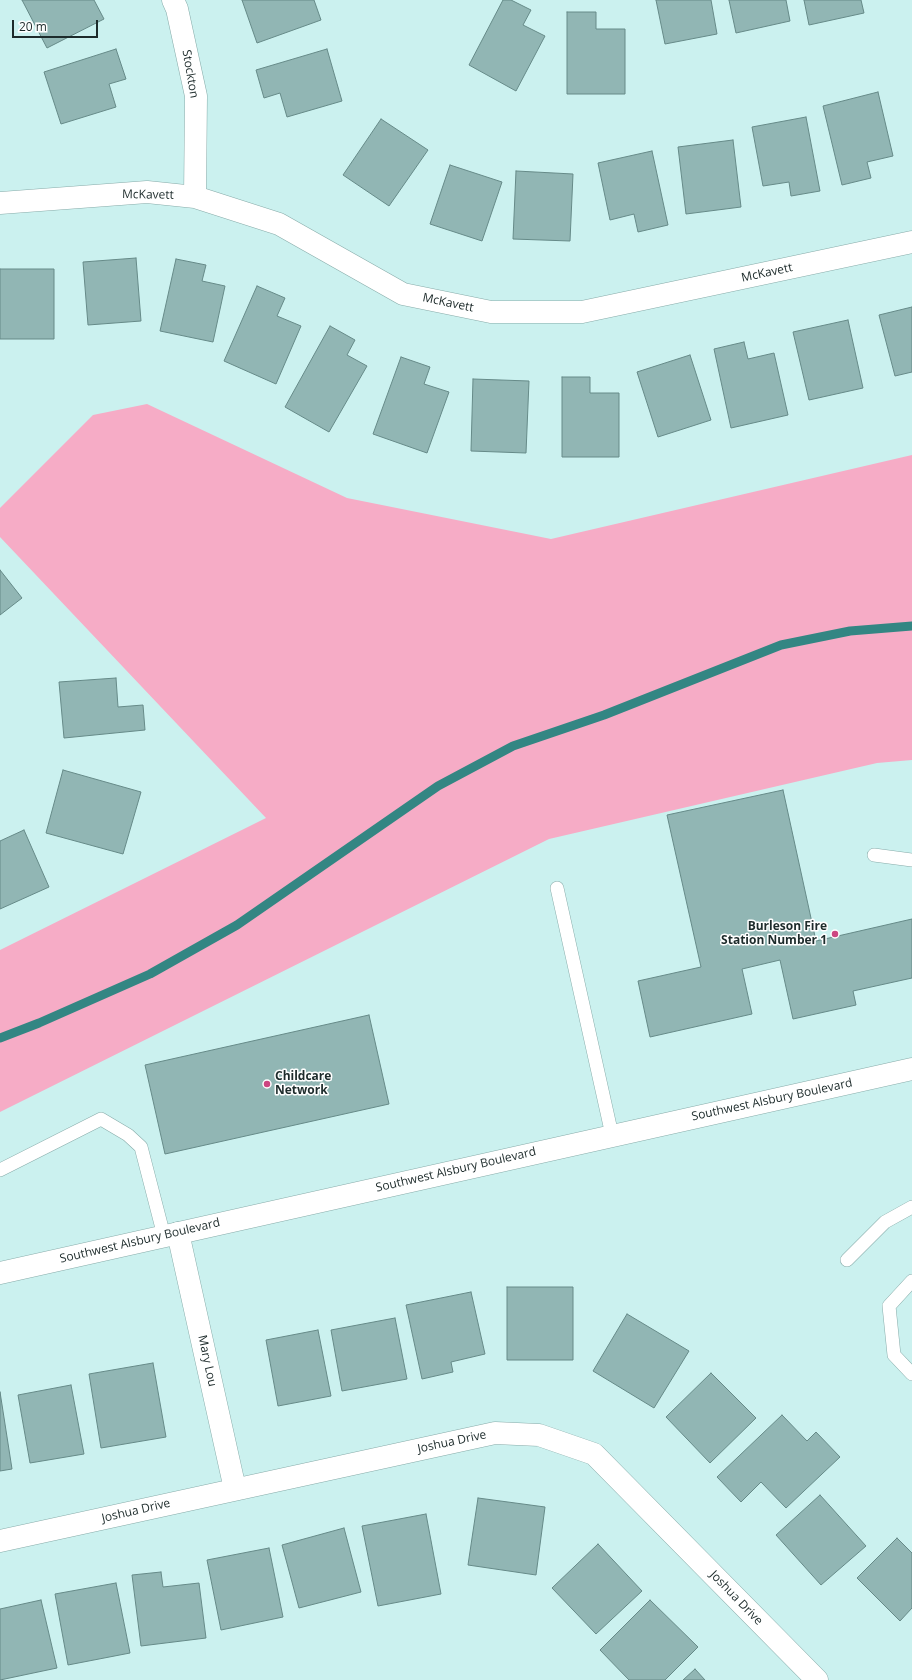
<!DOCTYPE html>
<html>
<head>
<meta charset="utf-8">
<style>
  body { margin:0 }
  #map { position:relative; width:912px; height:1680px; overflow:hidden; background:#cbf1ef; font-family:"Open Sans",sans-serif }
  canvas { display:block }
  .scale { position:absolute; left:12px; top:20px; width:86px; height:18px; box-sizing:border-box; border:2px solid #1d2b2b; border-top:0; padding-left:5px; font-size:12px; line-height:14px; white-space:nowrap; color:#1d2b2b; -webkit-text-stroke:3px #fff; paint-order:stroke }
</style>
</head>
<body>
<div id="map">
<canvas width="912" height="1680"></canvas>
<div class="scale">20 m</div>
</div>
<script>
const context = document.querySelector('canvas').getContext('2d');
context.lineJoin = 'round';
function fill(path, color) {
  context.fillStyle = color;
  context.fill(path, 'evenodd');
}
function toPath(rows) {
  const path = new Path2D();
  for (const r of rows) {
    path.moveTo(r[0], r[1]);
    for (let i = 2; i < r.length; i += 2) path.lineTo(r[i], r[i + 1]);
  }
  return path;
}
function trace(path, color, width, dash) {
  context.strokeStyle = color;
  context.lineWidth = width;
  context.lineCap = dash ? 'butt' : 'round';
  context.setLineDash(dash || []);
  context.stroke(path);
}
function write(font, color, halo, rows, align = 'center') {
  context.font = font + ' "Open Sans",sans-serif';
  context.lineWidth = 3;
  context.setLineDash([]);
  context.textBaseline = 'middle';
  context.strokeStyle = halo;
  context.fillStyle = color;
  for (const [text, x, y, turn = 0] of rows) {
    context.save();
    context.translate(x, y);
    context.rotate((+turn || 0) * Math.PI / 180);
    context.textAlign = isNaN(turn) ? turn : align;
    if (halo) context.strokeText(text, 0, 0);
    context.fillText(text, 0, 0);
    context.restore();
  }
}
const green = toPath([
  [147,404,347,498,551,539,912,455,912,760,877,763,549,839,0,1112,0,950,266,818,0,537,0,508,93,415]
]);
const stream = toPath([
  [0,1038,39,1023,150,974,237,925,438,786,513,746,604,715,781,645,850,631,912,626]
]);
const building = toPath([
  [22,0,94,0,104,19,47,48,22,0],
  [242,0,314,0,321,20,257,43,242,0],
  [503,0,511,0,531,10,523,25,545,36,516,91,469,65,503,0],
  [656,0,711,0,717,34,665,44,656,0],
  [729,0,786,0,790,21,736,33,729,0],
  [804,0,861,0,864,13,809,25,804,0],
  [567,12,596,12,596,29,625,29,625,94,567,94,567,12],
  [116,49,126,79,109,84,116,107,61,124,44,72,116,49],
  [327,49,342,101,287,117,280,93,264,98,256,70,327,49],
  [878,92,893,156,867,162,871,178,842,185,823,106,878,92],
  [806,117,820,191,791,196,789,182,763,186,752,127,806,117],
  [381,119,428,150,389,206,343,175,381,119],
  [733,140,741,207,686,214,678,147,733,140],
  [652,151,668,225,638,232,634,214,610,220,598,163,652,151],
  [450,165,502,182,482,241,430,224,450,165],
  [516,171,573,174,570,241,513,239,516,171],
  [136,258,141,321,88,325,83,262,136,258],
  [176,259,206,265,202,281,225,286,213,342,160,331,176,259],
  [0,269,54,269,54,339,0,339,0,269],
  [257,286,285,298,277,316,301,326,276,384,224,361,257,286],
  [912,307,912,372,895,376,879,315,912,307],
  [848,320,863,388,809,400,793,332,848,320],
  [330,326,355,340,347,355,367,366,329,432,285,407,330,326],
  [744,342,748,359,774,353,788,415,731,428,714,349,744,342],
  [690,355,711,420,658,437,637,372,690,355],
  [401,357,430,367,424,384,449,392,427,453,373,434,401,357],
  [562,377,590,377,590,393,619,393,619,457,562,457,562,377],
  [473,379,529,381,526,453,471,451,473,379],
  [0,570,22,598,0,615,0,570],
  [116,678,118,707,143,705,145,730,64,738,59,682,116,678],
  [63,770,141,792,123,854,46,833,63,770],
  [783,790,816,941,912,919,912,978,853,991,856,1005,793,1019,780,960,742,969,752,1014,650,1037,638,981,701,967,667,815,783,790],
  [24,830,49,887,0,909,0,841,24,830],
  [369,1015,389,1104,165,1154,145,1065,369,1015],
  [507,1287,573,1287,573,1360,507,1360,507,1287],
  [471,1292,485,1354,451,1362,453,1372,422,1379,406,1305,471,1292],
  [627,1314,689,1351,654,1408,593,1371,627,1314],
  [395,1318,407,1379,342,1391,331,1330,395,1318],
  [318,1330,331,1396,278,1406,266,1340,318,1330],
  [153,1363,166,1437,101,1448,89,1374,153,1363],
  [711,1373,756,1418,710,1463,666,1417,711,1373],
  [71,1385,84,1454,30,1463,18,1395,71,1385],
  [0,1392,12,1469,0,1471,0,1392],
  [782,1415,807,1441,816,1432,840,1457,786,1508,761,1482,741,1502,717,1477,782,1415],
  [820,1495,866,1546,821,1585,776,1535,820,1495],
  [478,1498,545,1507,536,1575,468,1565,478,1498],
  [426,1514,441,1594,378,1606,362,1526,426,1514],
  [344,1528,361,1592,299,1608,282,1545,344,1528],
  [897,1538,912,1553,912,1608,900,1621,857,1578,897,1538],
  [598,1544,642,1591,596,1634,552,1588,598,1544],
  [269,1548,283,1617,221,1630,207,1560,269,1548],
  [161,1572,163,1587,199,1583,206,1638,141,1646,132,1575,161,1572],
  [116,1583,130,1653,68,1665,55,1594,116,1583],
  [41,1600,57,1668,0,1680,0,1609,41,1600],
  [650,1600,698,1647,665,1680,629,1680,600,1650,650,1600],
  [695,1669,705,1680,683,1680,695,1669]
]);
const service = toPath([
  [874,855,912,860],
  [557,888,612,1135],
  [0,1170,101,1119,128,1135,141,1147,164,1236],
  [847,1260,885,1222,912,1207],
  [912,1281,889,1306,894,1355,912,1374]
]);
const minor = toPath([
  [173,0,177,9,196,96,195,197],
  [0,203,147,192,195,197,279,224,403,294,491,312,582,312,912,242],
  [178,1233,235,1489],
  [0,1541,495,1433,539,1435,594,1454,817,1680]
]);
const secondary = toPath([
  [0,1273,912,1069]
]);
const markers = [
  [835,934,4,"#cd4581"],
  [267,1084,4,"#cd4581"]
];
const streetNames = [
  ["Stockton",190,74,80],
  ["McKavett",148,195,1],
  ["McKavett",767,273,-12],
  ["McKavett",448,303,12],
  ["Southwest Alsbury Boulevard",772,1100,-12],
  ["Southwest Alsbury Boulevard",456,1170,-13],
  ["Southwest Alsbury Boulevard",140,1241,-13],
  ["Mary Lou",207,1361,78],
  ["Joshua Drive",452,1442,-12],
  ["Joshua Drive",136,1511,-13],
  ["Joshua Drive",736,1598,46]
];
const poiNames = [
  ["Burleson Fire",827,927],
  ["Station Number 1",827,941],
  ["Childcare",275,1077,"left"],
  ["Network",275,1091,"left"]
];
fill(green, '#f6acc6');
trace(stream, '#338683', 9);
fill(building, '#91b6b4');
trace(building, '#668a88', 1);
trace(service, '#87aba9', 14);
trace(minor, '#87aba9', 23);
trace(secondary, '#87aba9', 23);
trace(service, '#fff', 13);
trace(minor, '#fff', 22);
trace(secondary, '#fff', 22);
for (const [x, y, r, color] of markers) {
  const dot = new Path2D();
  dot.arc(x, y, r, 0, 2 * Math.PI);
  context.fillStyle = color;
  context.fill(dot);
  trace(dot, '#fff', 1.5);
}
write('12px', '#1d2b2b', '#fff', streetNames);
write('bold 12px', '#1d2b2b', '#fff', poiNames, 'right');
</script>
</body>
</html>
